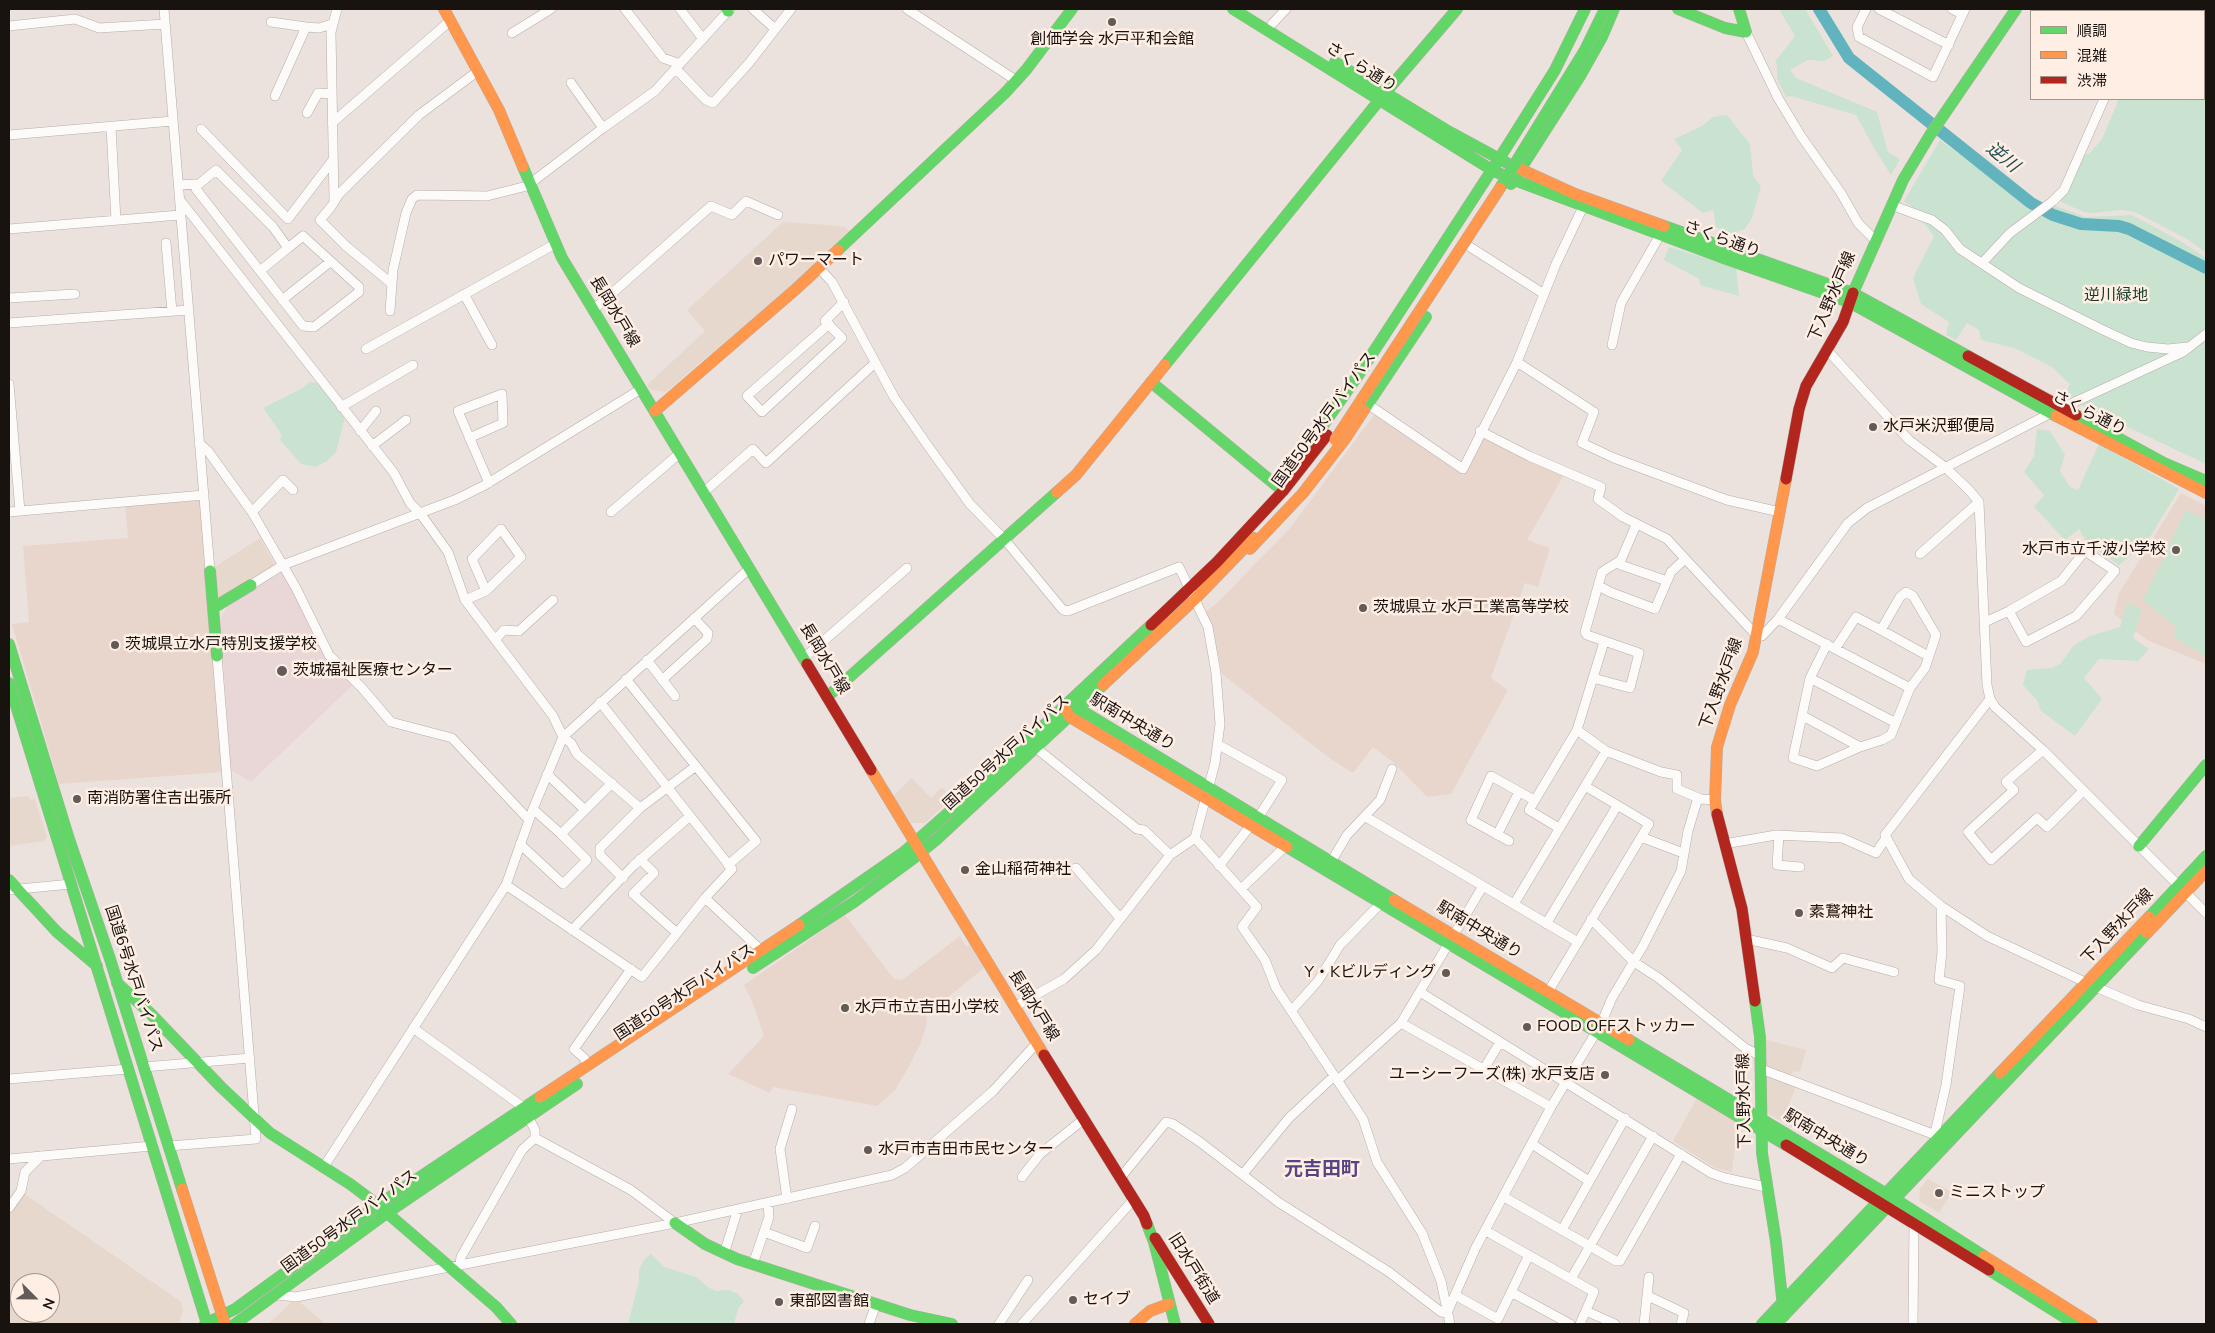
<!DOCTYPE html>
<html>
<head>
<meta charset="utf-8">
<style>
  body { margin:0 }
  #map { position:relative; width:2215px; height:1333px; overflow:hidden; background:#ece2dd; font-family:"Nunito Sans","Noto Sans JP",sans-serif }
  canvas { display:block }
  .frame { position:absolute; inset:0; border:10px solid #191310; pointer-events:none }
  .legend { position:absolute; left:2030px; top:10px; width:175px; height:90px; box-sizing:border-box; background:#ffeee4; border:1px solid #a3968f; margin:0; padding:6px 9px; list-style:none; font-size:15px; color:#191310 }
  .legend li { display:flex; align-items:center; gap:10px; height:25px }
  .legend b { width:25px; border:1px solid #a3968f }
  .north { position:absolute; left:10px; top:1273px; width:50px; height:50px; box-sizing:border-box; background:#ffeee4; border:1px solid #a3968f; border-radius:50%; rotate:113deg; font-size:14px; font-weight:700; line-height:20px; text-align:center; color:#191310 }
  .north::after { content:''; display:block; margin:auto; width:18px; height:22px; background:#635b58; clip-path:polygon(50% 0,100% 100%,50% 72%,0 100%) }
</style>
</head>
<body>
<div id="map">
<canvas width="2215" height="1333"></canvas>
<div class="frame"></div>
<ul class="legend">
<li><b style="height:6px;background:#63d668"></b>順調</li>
<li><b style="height:6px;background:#ff974d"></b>混雑</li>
<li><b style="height:6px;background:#b3261e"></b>渋滞</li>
</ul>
<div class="north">N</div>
</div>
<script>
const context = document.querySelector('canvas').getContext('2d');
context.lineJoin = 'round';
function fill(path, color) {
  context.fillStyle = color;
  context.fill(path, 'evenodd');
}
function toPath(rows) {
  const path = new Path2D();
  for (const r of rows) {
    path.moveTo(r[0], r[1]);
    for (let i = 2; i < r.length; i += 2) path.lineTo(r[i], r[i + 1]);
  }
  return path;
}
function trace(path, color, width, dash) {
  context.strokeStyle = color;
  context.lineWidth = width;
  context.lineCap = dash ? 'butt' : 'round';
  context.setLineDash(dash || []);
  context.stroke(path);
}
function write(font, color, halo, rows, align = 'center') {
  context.font = font + ' "Nunito Sans","Noto Sans JP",sans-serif';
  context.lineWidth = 5;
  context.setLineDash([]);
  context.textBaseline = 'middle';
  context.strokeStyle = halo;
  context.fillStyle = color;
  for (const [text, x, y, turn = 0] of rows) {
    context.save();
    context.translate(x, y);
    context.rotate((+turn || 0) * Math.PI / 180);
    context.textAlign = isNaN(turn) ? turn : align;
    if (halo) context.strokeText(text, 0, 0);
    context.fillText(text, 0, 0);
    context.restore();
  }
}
const commercial = toPath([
  [783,222,829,225,845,227,849,231,800,279,794,273,799,279,666,392,651,390,647,385,705,331,687,310],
  [260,538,275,565,223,598,214,595,213,568],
  [912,778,931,798,942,787,952,798,925,823,911,823,893,796],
  [29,796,30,800,35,799,47,837,45,838,45,841,9,846,9,798],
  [1763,1039,1806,1050,1800,1072,1793,1071,1790,1078,1763,1068],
  [1763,1072,1796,1086,1789,1104,1800,1109,1792,1128,1763,1110],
  [1697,1098,1738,1122,1732,1172,1715,1168,1673,1141],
  [1928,1179,1952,1192,1939,1213,1919,1201,1920,1188],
  [23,1193,180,1301,183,1309,179,1324,12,1324,9,1322,9,1211],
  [20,1283,50,1283,50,1313,20,1313],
  [294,1300,297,1300,326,1324,268,1324]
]);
const built = toPath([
  [1374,415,1463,475,1482,437,1486,436,1564,475,1527,540,1550,548,1538,587,1525,583,1491,678,1508,690,1451,794,1427,797,1394,763,1373,747,1354,772,1351,772,1328,757,1222,674,1212,625,1204,613,1217,603,1290,528],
  [2181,493,2206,506,2206,664,2147,640,2114,614,2119,593],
  [197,498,201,500,223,772,59,784,12,624,29,622,23,546,128,538,125,504],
  [845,915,894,979,902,980,960,936,966,946,970,945,984,968,926,1015,927,1023,921,1043,908,1068,895,1090,877,1106,773,1087,770,1093,728,1074,764,1036,752,1001,744,985]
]);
const medical = toPath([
  [284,571,328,657,354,684,251,782,231,770,220,620,228,605]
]);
const green = toPath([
  [1779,9,1805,9,1833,56,1824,61,1808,60,1790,70,1796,78,1877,112,1888,152,1900,159,1891,175,1874,148,1856,115,1791,96,1786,97,1777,79,1777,66,1775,62,1795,36],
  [2204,74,2206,75,2206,253,2187,239,2135,212,2122,210,2093,213,2084,212,2061,202,2060,200,2083,155,2089,154,2102,139,2117,104,2118,99,2204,99],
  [1727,115,1750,144,1753,176,1761,186,1752,218,1745,229,1730,234,1716,227,1713,210,1703,213,1661,181,1682,150,1674,139,1702,126,1713,117],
  [1940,140,2041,214,2053,205,2086,217,2132,215,2182,242,2206,258,2206,464,2064,397,2070,384,2052,367,2014,348,1981,340,1979,330,1967,323,1956,340,1946,335,1949,322,1921,304,1913,278,1934,236,1921,220,1923,215,1904,201],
  [1669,247,1736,267,1739,296,1700,285,1699,279,1664,260],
  [310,382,318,383,343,413,344,421,336,452,327,461,316,467,301,464,280,440,282,435,263,408,301,389],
  [2037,429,2050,431,2065,455,2060,471,2070,487,2078,490,2099,444,2179,489,2147,542,2119,565,2088,544,2079,529,2065,540,2034,507,2044,495,2024,472,2034,456],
  [2186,510,2206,519,2206,657,2174,637,2176,627,2143,600],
  [2127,603,2142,609,2133,638,2149,649,2138,661,2099,659,2084,678,2102,699,2075,736,2041,711,2037,700,2023,685,2027,670,2052,668,2061,663,2074,645,2090,636,2120,627],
  [651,1254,664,1267,696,1277,709,1288,716,1291,729,1290,738,1294,744,1301,738,1309,734,1324,628,1324,639,1281,639,1270,644,1260]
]);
const river = toPath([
  [1819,9,1849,58,2031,203,2053,215,2081,224,2119,226,2129,229,2206,268]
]);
const street = toPath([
  [164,9,210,571],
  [625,9,663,58,680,64],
  [680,9,703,39],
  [753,9,775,29],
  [907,9,1017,81],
  [1866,9,1857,27,1859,37,1933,77,1965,9],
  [1879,9,1949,45],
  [1952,9,1962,14],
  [2129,11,2130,9],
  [271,22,306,27],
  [1272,24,1286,9],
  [9,26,75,19,99,28,165,24],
  [1746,32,1778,98,1801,136,1841,193,1858,223,1875,240],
  [512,33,551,9],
  [676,69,706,100,713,103,749,63,791,9],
  [571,83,603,128],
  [275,96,306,27,319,28,332,24],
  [307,113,318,93,332,94],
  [332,123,450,21],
  [111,127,116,221],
  [201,129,288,219,332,161],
  [9,135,173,121],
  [179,185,196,184,199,184,216,170,273,227,288,248,260,271,196,189,196,184],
  [180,200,394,473,410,503,420,513,448,552,465,600,553,716,563,737,571,743,577,754,640,808],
  [334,200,331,32,337,9],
  [1891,205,1932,220,1945,230,1960,249,2019,288,2101,329,2131,343,2147,347,2168,349,2187,347],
  [9,229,180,215],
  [166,243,172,312],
  [1470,247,1544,294],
  [1983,262,2010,233,2053,201,2064,190,2104,99],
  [819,268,832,282,894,397,928,446,970,504,1005,540,1063,610,1068,611,1179,567,1208,627,1216,673,1220,724,1215,763,1195,838,1257,907,1242,927,1265,960,1276,988,1363,1119,1377,1162,1422,1233,1441,1281,1450,1324],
  [260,271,303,326,314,327,359,292,359,287,303,236,288,248],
  [392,284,346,246,320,220,331,207,339,194,419,115,478,71],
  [464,294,492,345],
  [9,298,75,294],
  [282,300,330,262],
  [593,310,711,206,732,215,746,201,778,215],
  [390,311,393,270,406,213,412,199,417,195,487,196,527,186,603,128,655,91,730,9],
  [9,323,189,310],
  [829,324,747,396,762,412,842,338,825,321,844,302],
  [1612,345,1621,303,1660,235],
  [366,349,555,244],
  [1828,351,1909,440,1945,467,1969,490,1979,502,1987,685,1990,699,1995,707,2043,750,2206,913],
  [1517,362,1594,412,1582,443,1614,458,1727,500,1780,512],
  [9,384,20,511],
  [1369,405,1463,469,1517,362,1556,264,1583,207],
  [341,407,413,365],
  [360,431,376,411],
  [1480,431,1529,456,1601,487,1598,499,1623,517,1667,539,1756,635,1762,636,1778,619,1848,523,1867,508,2051,413,2183,352,2206,334],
  [469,438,503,423,502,394,458,411,489,483],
  [199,443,208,451,252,512,296,588,329,655,362,688,391,722,452,738,529,820],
  [372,446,406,420],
  [704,492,753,449,766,463,875,363],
  [9,512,204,495],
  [252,512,283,480,293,490],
  [611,512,680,453],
  [1920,554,1979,502],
  [1618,562,1621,565,1667,581],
  [251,585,283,565,457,499,485,485,641,389],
  [1599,586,1610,592,1655,609,1671,572,1685,559],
  [465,600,486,591,521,557,501,529,472,559,486,591],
  [1778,619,1910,688],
  [1985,622,2009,611,2061,581,2085,551,2115,571,2076,616,2026,642,2009,611],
  [1881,630,1928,656],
  [495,640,504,630,519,631,553,600],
  [1827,644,1810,678,1793,758,1817,766,1860,747,1882,740,1891,735,1910,688,1925,668,1936,635,1913,596,1906,592,1900,597,1881,630,1856,617,1835,649],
  [804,658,907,568],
  [647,660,675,696],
  [1593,678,1630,688,1639,653,1587,635,1585,632,1602,572,1621,560,1636,525],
  [1810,678,1896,723],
  [626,679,756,841,728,865],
  [662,680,707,639,708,633,694,618],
  [1990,699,1885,835,1909,879,1941,906,1987,936,2087,983],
  [1803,716,1860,747],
  [1577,730,1604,642],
  [1219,745,1282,780,1258,818],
  [1036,748,1137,829,1144,830,1170,855],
  [2043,750,2006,782,2014,790,1968,832,1991,860,2037,818,2047,827,2083,791],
  [547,774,585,810],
  [1366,817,1578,942],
  [1559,828,1529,810,1577,730,1606,751,1661,772,1677,775,1677,789,1701,799],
  [561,834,612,783],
  [1497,835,1519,792],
  [1779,835,1777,865,1800,867],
  [1641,837,1683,853],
  [1509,841,1471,820,1491,776,1534,800],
  [520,844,563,884,587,860,561,834,533,809],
  [1724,844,1776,835,1842,838,1876,853,1886,838],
  [640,859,654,873,633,894,677,933],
  [1331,862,1347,835,1380,800,1392,769],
  [1219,866,1251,825],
  [1076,868,1120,918],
  [623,878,600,855,600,848,640,808,696,766],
  [506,885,642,977,705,898,732,869,600,702],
  [1241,889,1289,843],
  [9,890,71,884],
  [705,898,763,952],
  [1514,904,1606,751],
  [1591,919,1634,962,1660,979,1745,1048,1761,1056],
  [1546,924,1617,806],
  [572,930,633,866,690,816],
  [1746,939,1787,948,1832,968,1843,958,1894,972],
  [2096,987,2138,1005,2189,1019,2206,1027],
  [1420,992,1711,1173,1725,1178,1766,1187],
  [1548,992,1649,824,1585,786],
  [1014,1007,1064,979,1096,950,1170,855,1195,838],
  [1292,1010,1318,981,1340,945,1381,903],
  [1401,1023,1551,1107],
  [413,1028,523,1107,535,1130,535,1138],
  [588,1065,584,1058,574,1049,631,969],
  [144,1067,250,1058],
  [1484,1069,1500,1042],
  [1761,1069,1938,1136],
  [9,1079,128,1069],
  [1338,1080,1401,1023,1483,886],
  [1935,1133,1946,1085,1960,986,1939,980,1942,952,1941,906],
  [1532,1144,1589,1181],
  [169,1146,256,1139,217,656],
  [9,1159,152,1146],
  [323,1168,506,885,533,809,563,737,750,568],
  [1243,1174,1289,1118,1334,1076],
  [1022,1177,1040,1154,1084,1119],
  [1121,1177,1166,1122,1173,1124,1200,1142,1278,1202,1389,1272,1441,1312,1447,1313,1476,1247,1551,1107,1601,1024,1612,998,1643,946,1681,871,1688,831,1697,801,1701,799,1715,800],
  [1504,1197,1616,1261,1620,1261,1681,1154],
  [787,1199,780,1149,792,1109],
  [9,1208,21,1191,25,1172,41,1156],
  [1562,1230,1625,1118],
  [1486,1231,1594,1292,1580,1324],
  [764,1232,807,1248,815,1226],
  [724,1254,738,1209],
  [460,1264,461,1257,522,1150,535,1138,631,1190,675,1223],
  [753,1264,769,1217,768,1203],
  [1571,1279,1653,1136],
  [1511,1292,1570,1324],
  [277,1295,296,1297,675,1223,892,1175,905,1168,993,1091,1037,1043],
  [1455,1295,1498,1319,1529,1255],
  [1648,1296,1684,1313,1681,1324],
  [1586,1311,1615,1324],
  [869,1324,876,1304],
  [999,1324,1028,1280],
  [1022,1324,1134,1199],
  [1644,1324,1649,1277],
  [1913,1324,1914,1223]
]);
const fast = toPath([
  [727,9,728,11],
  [1233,9,1492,170,1514,180],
  [1678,9,1725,28,1746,32,1739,9],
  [1335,62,1448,131,1507,163],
  [523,167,562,258,807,664],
  [1514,180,1726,259,1849,302,2056,416],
  [1511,184,1580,76,1602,37,1614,9],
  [1664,226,1853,293,1968,356],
  [838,250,1005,93,1026,70,1072,9],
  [1853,293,1903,180,1930,135,2016,9],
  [1165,365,1386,92,1457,9],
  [1151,382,1277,486],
  [1364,410,1426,317],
  [2076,415,2164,463,2206,481],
  [1312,441,1361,371,1499,159,1555,70,1585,9],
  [210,571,217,656],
  [213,608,251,585],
  [9,644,69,839,110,959,182,1189],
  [9,683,207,1324],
  [827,697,1057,492],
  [1071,707,1079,709,1394,900],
  [2139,846,2206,765],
  [1287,847,1786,1145],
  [9,880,57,932,97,966],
  [2149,917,2206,856],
  [799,925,904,852,992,774,1151,625],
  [753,968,854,902,910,861,937,839,1103,685],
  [117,983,151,1014,221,1087,270,1133,350,1184,378,1205,496,1307,511,1324],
  [1755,1001,1760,1037,1762,1153,1776,1242,1784,1316],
  [1629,1040,1895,1199,1984,1256],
  [675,1223,705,1244,737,1259,910,1315,952,1324],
  [1147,1224,1154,1242,1175,1324],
  [1989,1270,2075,1324],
  [205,1324,235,1309,378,1205,540,1097],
  [235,1324,387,1213,577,1084],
  [1762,1324,2000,1073],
  [1776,1324,2147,933]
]);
const slow = toPath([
  [444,9,499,110,523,167],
  [1520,169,1575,194,1664,226],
  [655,411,796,289,838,250],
  [2056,416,2206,493],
  [1057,492,1076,475,1165,365],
  [1250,549,1303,493,1345,439,1364,410],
  [1103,685,1195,599,1254,538],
  [1066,710,1070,717,1287,847],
  [871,770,1044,1055],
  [1717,814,1715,800,1717,747,1730,705,1753,652,1786,479],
  [1394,900,1629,1040],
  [2147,933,2206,871],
  [2000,1073,2149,917],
  [540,1097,799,925],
  [182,1189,225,1324],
  [1984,1256,2092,1324],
  [1135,1324,1150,1311,1169,1304]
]);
const jam = toPath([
  [1968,356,2076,415],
  [1786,479,1799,409,1806,386,1843,322,1853,293],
  [1151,625,1217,562,1283,491,1327,435],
  [807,664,871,770],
  [1717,814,1742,909,1755,1001],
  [1044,1055,1144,1216,1147,1224],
  [1786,1145,1989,1270],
  [1155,1238,1209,1324]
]);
const fastBridge = toPath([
  [1500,188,1585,50,1605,9]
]);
const slowBridge = toPath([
  [1335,440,1500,188]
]);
const markers = [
  [1112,22,5,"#635b58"],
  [758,261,5,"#635b58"],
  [1873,427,5,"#635b58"],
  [2176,550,5,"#635b58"],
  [1363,608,5,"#635b58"],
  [115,645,5,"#635b58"],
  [282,671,6,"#635b58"],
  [77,799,5,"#635b58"],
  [965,870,5,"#635b58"],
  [1799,913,5,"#635b58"],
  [1446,973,5,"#635b58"],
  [845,1008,5,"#635b58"],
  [1527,1027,5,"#635b58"],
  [1605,1075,5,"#635b58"],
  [868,1150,5,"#635b58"],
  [1939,1193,5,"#635b58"],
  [1073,1300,5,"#635b58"],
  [779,1302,5,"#635b58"]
];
const poiNames = [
  ["創価学会 水戸平和会館",1112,40,"center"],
  ["パワーマート",768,261],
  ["水戸米沢郵便局",1883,427],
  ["水戸市立千波小学校",2166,550,"right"],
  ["茨城県立 水戸工業高等学校",1373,608],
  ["茨城県立水戸特別支援学校",125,645],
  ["茨城福祉医療センター",293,671],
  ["南消防署住吉出張所",87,799],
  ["金山稲荷神社",975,870],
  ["素鵞神社",1809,913],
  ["Y・Kビルディング",1436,973,"right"],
  ["水戸市立吉田小学校",855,1008],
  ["FOOD OFFストッカー",1537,1027],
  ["ユーシーフーズ(株) 水戸支店",1595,1075,"right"],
  ["水戸市吉田市民センター",878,1150],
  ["ミニストップ",1949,1193],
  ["セイブ",1083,1300],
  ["東部図書館",789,1302]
];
const streetNames = [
  ["さくら通り",1361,68,32],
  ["さくら通り",1722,240,20],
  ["下入野水戸線",1833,297,-67],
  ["長岡水戸線",614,312,59],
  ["さくら通り",2089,414,27],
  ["国道50号水戸バイパス",1325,420,-54],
  ["長岡水戸線",824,659,59],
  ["下入野水戸線",1722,684,-70],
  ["駅南中央通り",1132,723,31],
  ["国道50号水戸バイパス",1007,753,-42],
  ["下入野水戸線",2118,927,-47],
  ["駅南中央通り",1479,931,31],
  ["国道6号水戸バイパス",133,979,72],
  ["国道50号水戸バイパス",685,993,-33],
  ["長岡水戸線",1033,1006,58],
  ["下入野水戸線",1745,1101,-91],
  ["駅南中央通り",1826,1139,31],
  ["国道50号水戸バイパス",350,1222,-36],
  ["旧水戸街道",1193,1269,58]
];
const parkNames = [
  ["逆川緑地",2116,296]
];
const waterNames = [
  ["逆川",2002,158,39]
];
const quarterNames = [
  ["元吉田町",1322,1170]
];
fill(commercial, '#e6d8cc');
fill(built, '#e8d6cc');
fill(medical, '#e9d6d6');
fill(green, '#c9e3d0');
trace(river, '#61b3be', 12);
trace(street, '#b4ada9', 10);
trace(fast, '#b4ada9', 12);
trace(slow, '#b4ada9', 12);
trace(jam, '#b4ada9', 12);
trace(street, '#fcfbfa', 9);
trace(fast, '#63d668', 11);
trace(slow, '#ff974d', 11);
trace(jam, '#b3261e', 11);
trace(fastBridge, '#b4ada9', 12, []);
trace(slowBridge, '#b4ada9', 12, []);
trace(fastBridge, '#63d668', 11);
trace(slowBridge, '#ff974d', 11);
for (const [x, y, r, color] of markers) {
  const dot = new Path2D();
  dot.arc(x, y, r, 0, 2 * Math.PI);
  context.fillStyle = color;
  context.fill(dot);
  trace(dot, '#ffeee4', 2);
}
write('16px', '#191310', '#ffeee4', poiNames, 'left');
write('16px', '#191310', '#ffeee4', streetNames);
write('16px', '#163c2b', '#ffeee4', parkNames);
write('italic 18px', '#1f4f57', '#ffeee4', waterNames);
write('bold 19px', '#554583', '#ffeee4', quarterNames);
</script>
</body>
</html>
